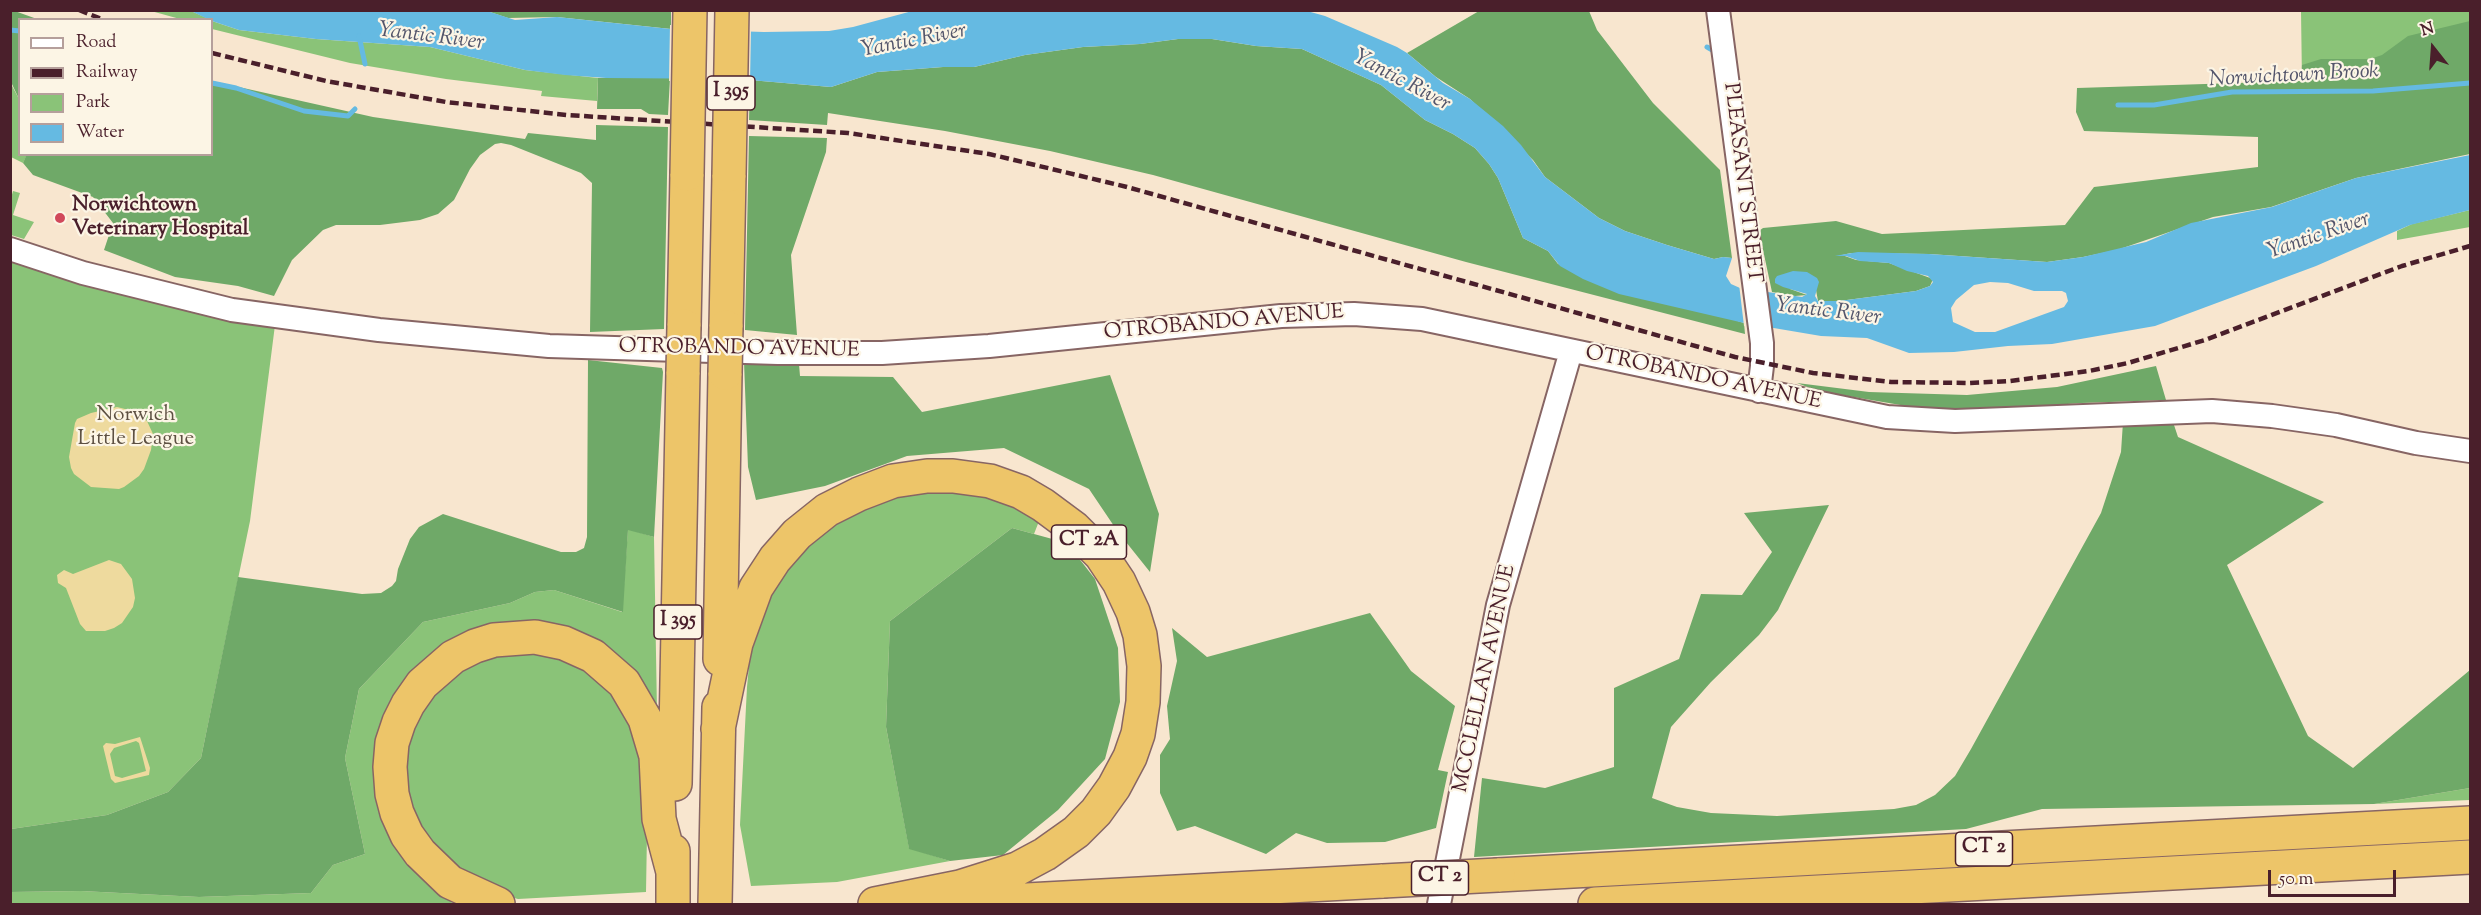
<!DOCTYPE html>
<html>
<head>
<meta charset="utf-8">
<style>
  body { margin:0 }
  #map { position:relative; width:2481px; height:915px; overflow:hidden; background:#f8e6cf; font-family:"Sorts Mill Goudy",serif }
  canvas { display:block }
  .frame { position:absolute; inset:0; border:12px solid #4a1f2b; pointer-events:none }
  .legend { position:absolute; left:18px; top:18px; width:195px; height:138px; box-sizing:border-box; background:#fcf5e5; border:2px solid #b59f9b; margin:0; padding:8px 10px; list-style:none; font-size:18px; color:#4a1f2b }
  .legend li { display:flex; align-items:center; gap:12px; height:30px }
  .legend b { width:30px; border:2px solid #b59f9b }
  .north { position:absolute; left:2403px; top:18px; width:60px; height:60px; -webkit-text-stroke:4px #fcf5e5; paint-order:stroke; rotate:343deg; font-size:16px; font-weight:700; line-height:24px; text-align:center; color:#4a1f2b }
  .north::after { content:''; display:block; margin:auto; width:21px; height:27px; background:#4a1f2b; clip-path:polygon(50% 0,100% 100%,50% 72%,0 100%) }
  .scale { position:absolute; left:2268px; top:870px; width:128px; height:27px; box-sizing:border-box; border:3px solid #4a1f2b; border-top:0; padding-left:8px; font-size:18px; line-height:21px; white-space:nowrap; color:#4a1f2b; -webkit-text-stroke:4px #fcf5e5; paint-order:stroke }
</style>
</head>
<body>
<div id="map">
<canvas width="2481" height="915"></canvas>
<div class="frame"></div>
<ul class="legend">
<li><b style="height:8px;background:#fff"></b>Road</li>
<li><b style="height:8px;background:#4a1f2b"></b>Railway</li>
<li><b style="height:16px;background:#8ac378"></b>Park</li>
<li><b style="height:16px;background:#65bae2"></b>Water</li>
</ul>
<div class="north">N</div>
<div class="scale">50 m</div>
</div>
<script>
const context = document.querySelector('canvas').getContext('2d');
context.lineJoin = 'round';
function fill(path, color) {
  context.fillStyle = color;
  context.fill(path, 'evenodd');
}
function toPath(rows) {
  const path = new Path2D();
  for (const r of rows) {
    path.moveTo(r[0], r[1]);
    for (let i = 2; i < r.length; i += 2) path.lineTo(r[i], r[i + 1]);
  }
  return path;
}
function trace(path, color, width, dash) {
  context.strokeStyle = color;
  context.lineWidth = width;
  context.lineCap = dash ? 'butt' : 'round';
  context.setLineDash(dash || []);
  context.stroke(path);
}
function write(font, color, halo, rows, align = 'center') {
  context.font = font + ' "Sorts Mill Goudy",serif';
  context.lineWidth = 4.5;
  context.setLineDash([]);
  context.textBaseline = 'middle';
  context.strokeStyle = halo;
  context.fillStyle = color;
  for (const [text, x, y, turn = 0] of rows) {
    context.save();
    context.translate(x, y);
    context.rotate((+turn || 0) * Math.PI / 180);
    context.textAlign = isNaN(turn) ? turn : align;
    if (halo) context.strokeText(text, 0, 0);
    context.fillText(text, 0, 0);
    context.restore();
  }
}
const green = toPath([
  [151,11,191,11,209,19,180,19],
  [2301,11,2470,11,2470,89,2302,81],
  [212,21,239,30,316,39,430,47,525,70,598,78,597,101,541,96,542,91,446,79,350,63,212,29],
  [10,82,19,99,20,154,27,155,23,163,11,157],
  [13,191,20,193,13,215,34,222,24,239,11,235,11,198],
  [2470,210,2470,227,2397,240,2397,231,2412,224],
  [10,256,275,325,250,521,201,758,168,792,107,815,11,829],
  [976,488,1041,516,1034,534,1012,528,890,621,886,727,909,848,950,861,837,882,751,886,740,825,747,687,752,634,770,588,824,527,894,491],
  [628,529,654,537,657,712,623,667,494,632,380,742,432,881,453,904,11,904,10,892,81,891,199,897,311,893,333,865,365,854,345,758,359,689,423,622,510,603,535,592,554,590,622,612],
  [511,648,574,657,624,698,648,774,646,892,518,899,480,889,430,848,406,801,406,737,416,709,461,665],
  [2470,788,2470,800,2374,804]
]);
const forest = toPath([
  [12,10,37,19,20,20,19,99,11,82,10,11],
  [487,11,671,11,671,29,557,17,508,18],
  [1479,11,1589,11,1597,30,1653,103,1720,170,1732,258,1723,257,1714,259,1667,245,1625,231,1599,218,1545,177,1533,160,1470,99,1436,77,1407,53],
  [2470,21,2470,154,2356,178,2271,207,2213,217,2117,250,2083,257,2047,262,1929,254,1851,253,1842,255,1856,260,1889,263,1933,279,1930,286,1916,291,1839,301,1818,301,1816,290,1790,289,1807,295,1795,296,1772,292,1759,231,1763,228,1836,221,1882,234,2065,225,2094,187,2258,167,2258,137,2084,131,2076,112,2077,88,2301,81,2302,65,2321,59,2370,59,2382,55,2408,36],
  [1178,39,1212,39,1256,46,1302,49,1381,85,1425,120,1453,134,1475,148,1489,164,1498,178,1523,238,1548,251,1558,264,1744,323,1745,334,1466,262,1153,175,1050,151,945,131,828,113,827,125,749,120,750,80,831,87,877,72,943,67,974,67,1025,55,1083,47,1140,44],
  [598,78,670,78,668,115,649,114,641,109,597,109],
  [212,81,373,117,525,139,528,133,596,140,596,125,668,127,664,329,590,332,592,183,581,173,511,145,501,143,495,144,480,155,470,169,454,200,438,214,420,220,380,225,336,225,323,230,292,260,274,296,238,286,175,277,104,250,113,223,93,197,33,175,23,163,27,154,212,154],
  [749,136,827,138,826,152,791,255,797,335,745,330],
  [588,360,662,368,663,372,654,537,628,530,623,612,554,590,535,592,510,603,423,622,359,689,345,758,365,854,333,865,311,893,199,897,81,891,11,892,11,829,107,815,168,792,201,758,238,577,362,594,381,593,392,586,396,581,398,569,410,539,419,527,443,514,561,552,576,552,584,548,587,537],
  [744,362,799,364,800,376,893,377,922,412,1110,375,1159,514,1150,572,1118,532,1089,489,1004,448,907,456,825,486,756,500,748,467],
  [2156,366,2166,400,2081,403,1975,411,1930,410,1818,391,1797,383,1869,392,1967,395,2057,387],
  [2171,416,2178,437,2324,502,2227,565,2308,736,2353,768,2470,670,2470,788,2374,804,2042,809,1966,829,1474,857,1482,778,1545,788,1614,767,1614,688,1679,659,1701,594,1742,595,1772,552,1744,513,1829,505,1778,610,1759,635,1711,682,1671,727,1652,798,1677,807,1711,813,1777,816,1894,809,1916,805,1935,795,1955,776,1971,749,2101,513,2121,452,2123,422],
  [1012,528,1067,543,1095,579,1118,648,1120,702,1105,759,1058,810,1003,855,950,861,909,849,886,727,890,621],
  [1370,613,1411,671,1455,706,1438,770,1448,772,1436,828,1385,842,1327,843,1296,833,1266,854,1195,826,1177,831,1160,793,1160,755,1170,739,1167,706,1177,661,1172,628,1207,657]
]);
const sand = toPath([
  [117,407,129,410,147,421,153,434,151,450,144,469,139,476,124,487,119,489,91,487,74,474,71,468,69,457,75,423,77,419,91,413],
  [109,560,121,564,132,579,135,598,133,607,122,623,114,628,105,631,86,631,80,624,66,588,58,583,57,575,64,570,73,574],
  [140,737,150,768,149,775,115,783,111,779,103,746,106,743,115,744],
  [136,741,139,743,146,771,122,778,115,776,110,754,114,748]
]);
const water = toPath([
  [484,10,515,20,557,17,671,29,764,32,829,31,853,27,916,10,1307,11,1325,16,1397,47,1407,53,1443,83,1470,99,1503,126,1521,145,1545,177,1599,218,1625,231,1667,245,1714,259,1723,257,1732,258,1726,276,1731,284,1740,288,1802,297,1807,294,1783,287,1775,283,1775,279,1777,276,1793,271,1807,272,1817,278,1819,282,1815,296,1818,301,1839,301,1916,291,1930,286,1933,282,1928,276,1907,271,1889,263,1860,261,1846,256,1835,256,1840,255,1858,252,1929,254,2047,262,2083,257,2146,242,2191,223,2272,207,2356,178,2470,155,2470,210,2410,225,2316,266,2155,326,2052,344,2008,346,1954,352,1909,353,1867,338,1821,336,1744,323,1619,294,1583,279,1560,266,1548,251,1523,238,1498,178,1489,164,1475,148,1453,134,1425,120,1381,85,1302,49,1256,46,1212,39,1178,39,1140,44,1083,47,1025,55,974,67,943,67,877,72,831,87,738,79,606,78,565,75,525,70,430,47,316,39,239,30,212,21,191,11],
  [1990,282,2008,283,2034,291,2062,291,2066,293,2068,301,2064,307,1995,332,1975,332,1953,322,1951,308,1956,300,1974,285]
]);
const pier = toPath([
  [670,25,751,29,750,83,669,81],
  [1739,284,1766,288,1772,330,1744,326]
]);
const stream = toPath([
  [10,30,20,31],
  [359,36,365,64],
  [1707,47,1714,51],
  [212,83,236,88,304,111,348,116,355,109],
  [2118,105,2154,105,2232,92,2373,91,2470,83]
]);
const minor = toPath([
  [1718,10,1762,343,1762,366,1759,391],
  [10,249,83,273,232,310,379,330,549,346,778,353,882,353,989,346,1281,316,1354,314,1422,319,1887,417,1955,421,2212,411,2272,416,2336,425,2416,443,2470,451],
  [1439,904,1498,605,1571,351]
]);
const highway = toPath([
  [684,326,687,174],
  [726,327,729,175],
  [720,659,725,373],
  [718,729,736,643,756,588,775,559,797,534,827,510,859,494,893,481,927,476,953,476,990,481,1021,492,1043,505,1074,528,1101,555,1119,582,1133,612,1140,635,1144,666,1143,702,1138,734,1130,757,1114,787,1096,812,1076,832,1045,854,1017,869,960,887,875,904],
  [675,784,683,372],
  [1498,875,2470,823],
  [498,904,450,882,420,853,407,835,397,813,392,794,390,767,392,743,399,722,408,704,422,684,453,657,475,646,494,640,535,637,564,643,593,656,624,683,645,719,656,756,659,819,673,872],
  [673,904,673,851],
  [715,904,719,707],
  [952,904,1383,881],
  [1595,904,2470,857]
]);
const rail = toPath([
  [79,10,104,20],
  [212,53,326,81,446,102,567,115,848,133,989,154,1127,187,1735,357,1813,373,1891,382,1970,383,2010,381,2089,371,2128,363,2205,340,2402,266,2470,246]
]);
const highwayBridge = toPath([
  [687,174,690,10],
  [729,175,732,10],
  [683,372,684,326],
  [725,373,726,327],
  [1383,881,1498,875]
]);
const markers = [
  [60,218,6,"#d1495b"]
];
const shields = [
  [731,93,48],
  [1089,542,75],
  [678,622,48],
  [1984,849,57],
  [1440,878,57]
];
const shieldNames = [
  ["I 395",731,93],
  ["CT 2A",1089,542],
  ["I 395",678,622],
  ["CT 2",1984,849],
  ["CT 2",1440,878]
];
const streetNames = [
  ["PLEASANT STREET",1741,183,83],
  ["OTROBANDO AVENUE",1224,324,-5],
  ["OTROBANDO AVENUE",739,350,1],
  ["OTROBANDO AVENUE",1703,379,12],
  ["MCCLELLAN AVENUE",1486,679,-78]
];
const poiNames = [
  ["Norwichtown",72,206],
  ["Veterinary Hospital",72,230]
];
const parkNames = [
  ["Norwich",136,416],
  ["Little League",136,440]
];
const waterNames = [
  ["Yantic River",431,38,7],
  ["Yantic River",914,42,-11],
  ["Norwichtown Brook",2294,77,-3],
  ["Yantic River",1401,82,28],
  ["Yantic River",2319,237,-19],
  ["Yantic River",1828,313,7]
];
fill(green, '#8ac378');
fill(forest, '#6fa968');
fill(sand, '#eeda9e');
fill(water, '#65bae2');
fill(pier, '#f8e6cf');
trace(stream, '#65bae2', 5);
trace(minor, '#876564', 26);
trace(highway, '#876564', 36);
trace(minor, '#fff', 22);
trace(highway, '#edc569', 33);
trace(rail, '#4a1f2b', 4.5, [9, 4.5]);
trace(highwayBridge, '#876564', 36, []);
trace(highwayBridge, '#edc569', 33);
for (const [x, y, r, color] of markers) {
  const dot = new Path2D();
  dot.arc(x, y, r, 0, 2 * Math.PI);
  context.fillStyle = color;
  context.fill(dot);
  trace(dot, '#fcf5e5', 2);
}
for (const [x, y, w] of shields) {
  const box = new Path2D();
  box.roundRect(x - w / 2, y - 17, w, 34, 4.5);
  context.fillStyle = '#fcf5e5';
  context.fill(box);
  trace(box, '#4a1f2b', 1.5);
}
write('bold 20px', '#4a1f2b', null, shieldNames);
write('21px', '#4a1f2b', '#fcf5e5', streetNames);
write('bold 21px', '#4a1f2b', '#fcf5e5', poiNames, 'left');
write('21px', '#5d5042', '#fcf5e5', parkNames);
write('italic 22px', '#53556b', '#fcf5e5', waterNames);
</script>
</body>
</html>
